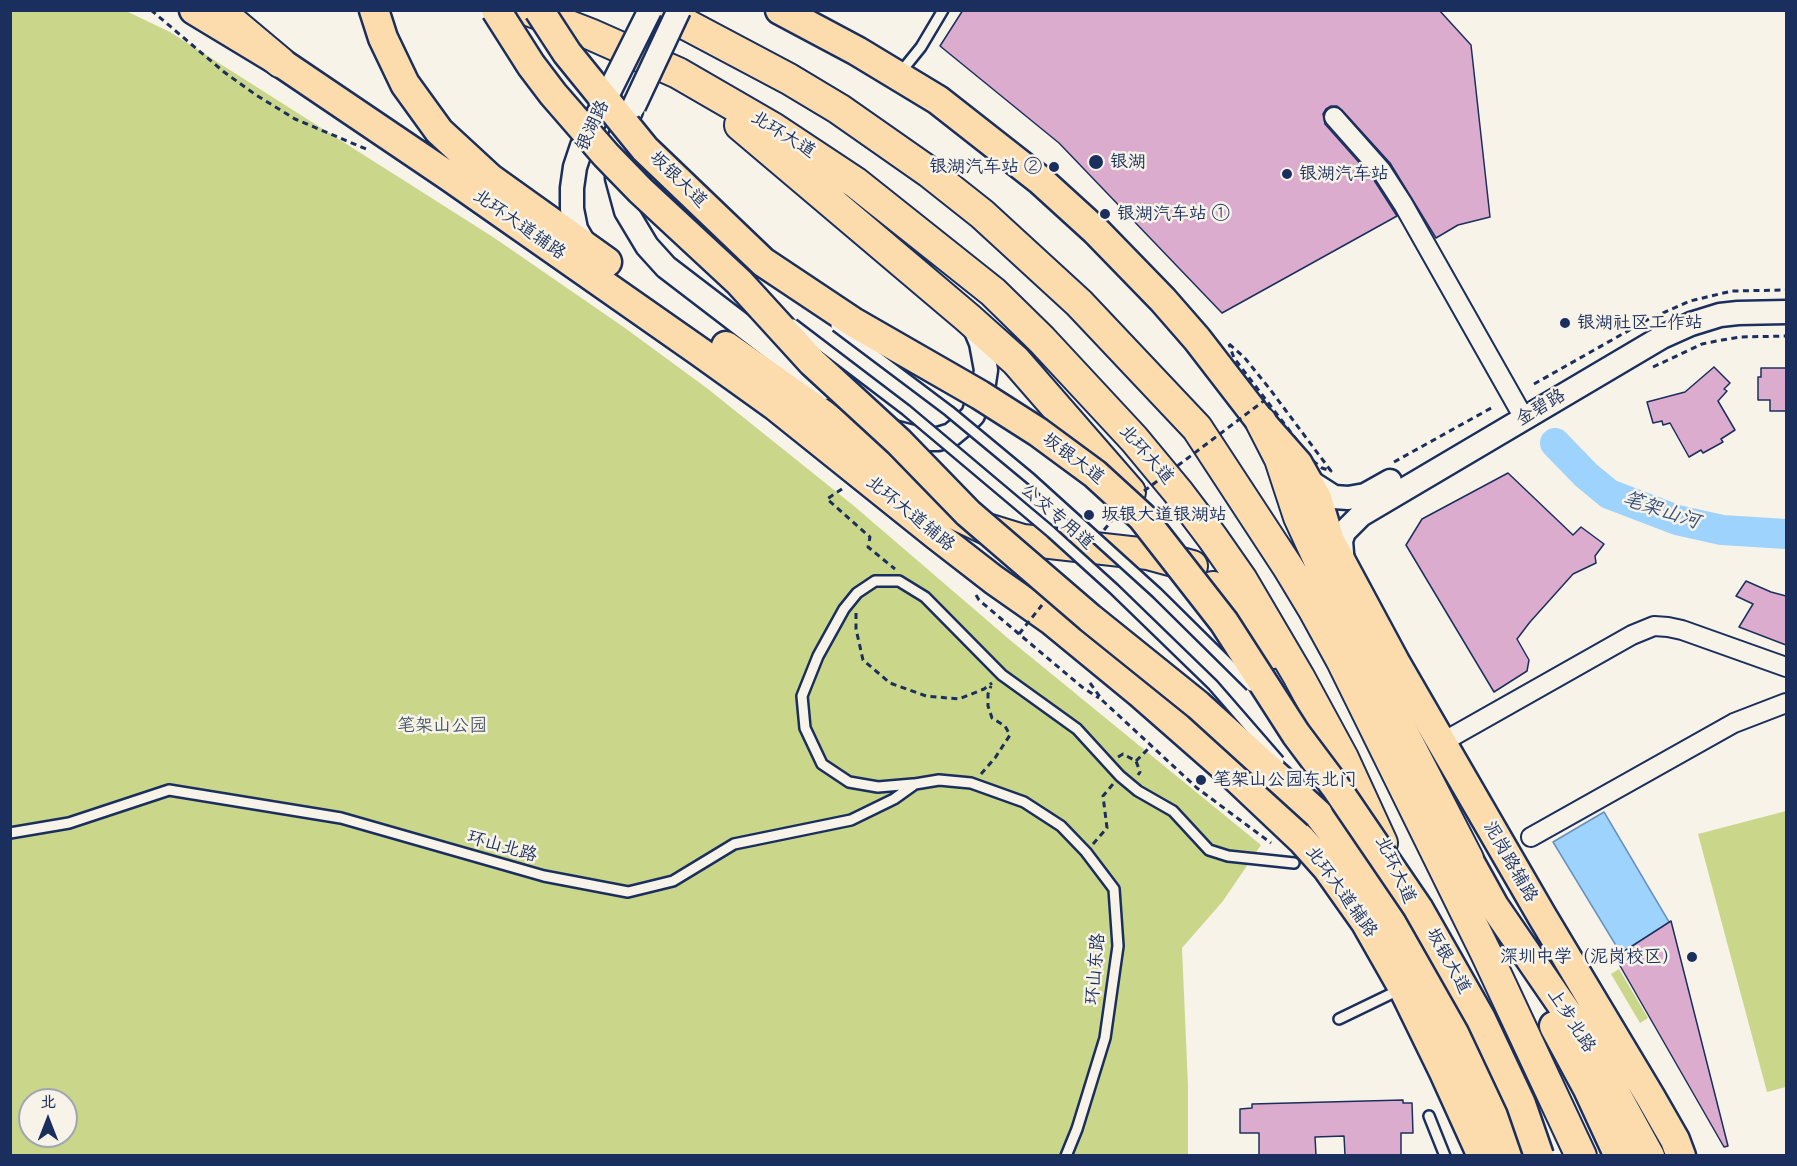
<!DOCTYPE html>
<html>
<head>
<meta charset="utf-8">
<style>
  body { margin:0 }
  #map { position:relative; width:1797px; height:1166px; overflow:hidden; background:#f7f3e8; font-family:Sriracha,"LXGW WenKai TC",sans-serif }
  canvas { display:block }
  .frame { position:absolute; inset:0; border:12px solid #1b2f5e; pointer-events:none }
  .north { position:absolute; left:18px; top:1088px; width:60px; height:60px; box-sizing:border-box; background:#f7f3e8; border:2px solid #9fa5b1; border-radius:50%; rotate:0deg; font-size:16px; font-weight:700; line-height:24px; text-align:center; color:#1b2f5e }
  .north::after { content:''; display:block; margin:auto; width:21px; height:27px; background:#1b2f5e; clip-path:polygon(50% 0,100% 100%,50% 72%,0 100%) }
</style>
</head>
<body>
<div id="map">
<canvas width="1797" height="1166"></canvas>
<div class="frame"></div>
<div class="north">北</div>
</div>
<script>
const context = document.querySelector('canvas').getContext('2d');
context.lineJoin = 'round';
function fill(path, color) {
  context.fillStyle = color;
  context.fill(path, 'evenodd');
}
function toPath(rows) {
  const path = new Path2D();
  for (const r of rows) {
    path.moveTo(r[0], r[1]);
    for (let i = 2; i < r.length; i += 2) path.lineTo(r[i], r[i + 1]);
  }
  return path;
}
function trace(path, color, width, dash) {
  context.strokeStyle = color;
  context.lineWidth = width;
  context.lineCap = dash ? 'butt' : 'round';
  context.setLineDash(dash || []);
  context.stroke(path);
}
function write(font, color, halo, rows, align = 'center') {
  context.font = font + ' Sriracha,"LXGW WenKai TC",sans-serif';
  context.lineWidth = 5;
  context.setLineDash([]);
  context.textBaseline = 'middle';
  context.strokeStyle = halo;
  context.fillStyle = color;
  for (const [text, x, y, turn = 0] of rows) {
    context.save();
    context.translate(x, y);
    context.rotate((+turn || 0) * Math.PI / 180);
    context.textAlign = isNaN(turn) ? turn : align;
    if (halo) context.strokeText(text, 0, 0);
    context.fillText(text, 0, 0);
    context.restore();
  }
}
const green = toPath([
  [10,11,126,11,170,32,493,237,625,328,708,389,854,506,1010,640,1261,845,1223,901,1182,948,1188,1086,1188,1155,11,1155],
  [30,1100,66,1100,66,1136,30,1136],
  [1786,811,1786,1087,1767,1092,1698,834],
  [1619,969,1648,1018,1640,1023,1611,974]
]);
const water = toPath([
  [1604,812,1672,927,1623,957,1553,842,1604,812]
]);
const river = toPath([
  [1555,443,1586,475,1609,494,1677,520,1722,530,1786,534]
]);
const building = toPath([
  [963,10,1439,10,1471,45,1490,217,1458,225,1436,238,1390,163,1342,110,1337,106,1331,106,1326,109,1323,114,1325,124,1372,177,1397,216,1222,313,1059,143,940,46,963,10],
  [1714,367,1730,383,1724,389,1727,391,1718,401,1735,430,1721,439,1723,442,1703,453,1701,450,1689,457,1670,423,1663,425,1662,421,1653,423,1647,402,1685,392,1714,367],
  [1761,368,1786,368,1786,411,1770,411,1770,400,1758,400,1758,377,1761,377,1761,368],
  [1508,473,1573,535,1581,527,1604,544,1595,556,1596,563,1573,574,1530,622,1517,639,1529,660,1527,671,1494,692,1406,545,1422,519,1508,473],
  [1746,581,1771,592,1786,596,1786,645,1739,627,1753,604,1736,596,1746,581],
  [1671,921,1728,1146,1724,1147,1615,957,1671,921],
  [1403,1100,1403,1103,1412,1103,1413,1133,1401,1133,1401,1155,1345,1155,1344,1136,1315,1137,1316,1155,1259,1155,1259,1133,1240,1133,1240,1109,1252,1108,1252,1104,1403,1100]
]);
const path = toPath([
  [151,10,224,72,256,95,295,119,366,149],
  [1229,344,1244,357,1269,388,1331,471,1322,468,1312,460,1234,358,1229,344],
  [1653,367,1702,344,1722,340,1741,337,1786,336],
  [1534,384,1649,319,1690,301,1732,291,1786,290],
  [1394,462,1493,407],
  [842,489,827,499,870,537,868,547,895,569],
  [976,595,979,600,1019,634,1082,687,1099,698],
  [856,613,856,629,863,660,890,683,926,696,959,699,984,689,992,683],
  [1090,683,1103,701,1197,788,1271,843],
  [1118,757,1123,754,1136,761,1140,772,1138,775],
  [1136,761,1152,745],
  [981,774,995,758,1010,735,1005,726,992,718,988,706,988,694,991,686],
  [1093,844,1107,828,1103,796,1113,784]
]);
const service = toPath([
  [900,73,921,47,943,10],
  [913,784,878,787,849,782,822,764,805,728,802,696,818,656,844,609,857,593,875,581,899,581,925,597,1002,675,1077,729,1120,776,1138,791,1173,811,1209,850,1228,856,1294,863],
  [10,833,69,823,169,790,341,818,544,876,628,892,673,881,734,844,851,820,894,799,915,784,939,780,971,783,1024,802,1061,826,1086,852,1114,889,1118,946,1105,1038,1077,1129,1066,1156],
  [1339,1019,1399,990],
  [1429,1116,1445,1156]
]);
const minor = toPath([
  [1334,117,1381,170,1403,204,1524,418],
  [1441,743,1632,635,1654,626,1668,627,1682,630,1786,667],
  [1531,837,1734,723,1786,703]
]);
const tertiary = toPath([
  [631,111,623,127,618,145,617,178,626,211,647,246,666,267,824,388],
  [587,248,576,229,572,209,572,188,575,167,582,146,608,94],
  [886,430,920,439,938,439,951,435,962,426,973,415,984,383,986,370,981,343,973,324],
  [1309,481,1334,497,1348,498,1365,495,1390,481],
  [1343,565,1341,541,1344,532,1361,515,1662,337,1691,324,1720,315,1738,313,1786,312]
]);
const primary = toPath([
  [194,10,280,62,450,177,700,352,774,405,936,535,994,580,1051,620,1141,694,1230,772,1302,840,1327,868,1366,923,1403,988,1443,1070,1482,1156],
  [374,10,383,38,405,84,439,131,491,179,607,262],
  [780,10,857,51,938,100,1040,180,1096,231,1163,300,1197,339,1261,422,1298,464,1317,498,1330,541,1395,662,1542,916,1651,1098,1675,1140,1681,1156],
  [726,346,824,415,863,446,942,515],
  [1318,814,1348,852,1369,884,1452,1027,1512,1156],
  [1468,859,1494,906,1568,1014,1600,1065,1650,1156],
  [1554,1026,1588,1089,1619,1156]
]);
const trunk = toPath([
  [218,10,280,62],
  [528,10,590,34,678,73,773,128,856,183,993,292,1042,340,1134,439,1178,492,1212,537,1242,580,1299,677,1343,758,1382,843],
  [659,10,789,79,839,109,929,172,982,214,1079,303,1197,428,1288,567,1314,610,1342,661,1486,953,1581,1156],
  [740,125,968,318,1016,361,1130,492],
  [1261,422,1280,459,1299,517,1329,582,1331,593],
  [924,499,984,528,1023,540,1148,554,1192,566],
  [1317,576,1354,638,1468,859],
  [1213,587,1251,633,1273,653]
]);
const pathBridge = toPath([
  [1144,491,1265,400],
  [1104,530,1113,519],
  [1019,634,1042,605]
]);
const serviceBridge = toPath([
  [793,324,906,410,1051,532,1114,589,1213,685,1279,761],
  [836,326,949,411,1031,479,1157,593,1251,686]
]);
const tertiaryBridge = toPath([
  [608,94,650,10],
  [634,106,679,10]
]);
const primaryBridge = toPath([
  [496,10,531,65,553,94,606,155,641,191,739,282,812,362,899,442,968,513,1090,618,1198,705,1318,814],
  [539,10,567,53,645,149,763,262,853,322,980,395,1038,432,1095,474,1142,517,1224,622,1296,734,1335,786,1418,908,1481,1019,1521,1104,1539,1156]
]);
const markers = [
  [1096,162,8,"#1b2f5e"],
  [1054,167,6,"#1b2f5e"],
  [1287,174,6,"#1b2f5e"],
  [1105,214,6,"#1b2f5e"],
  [1565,323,6,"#1b2f5e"],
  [1089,515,6,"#1b2f5e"],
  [1201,780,6,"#1b2f5e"],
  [1692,957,6,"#1b2f5e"]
];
const streetNames = [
  ["银湖路",593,126,-65],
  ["北环大道",783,135,32],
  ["坂银大道",678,180,44],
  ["北环大道辅路",519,225,35],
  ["金碧路",1541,408,-31],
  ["北环大道",1146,455,49],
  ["坂银大道",1073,459,37],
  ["北环大道辅路",910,514,39],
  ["公交专用道",1057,517,41],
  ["环山北路",502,847,16],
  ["泥岗路辅路",1510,862,60],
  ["北环大道",1395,870,65],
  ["北环大道辅路",1341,892,54],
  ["坂银大道",1448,961,61],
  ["环山东路",1096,969,-85],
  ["上步北路",1571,1021,57]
];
const poiNames = [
  ["银湖",1110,162],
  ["银湖汽车站 ②",1042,167,"right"],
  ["银湖汽车站",1299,174],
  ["银湖汽车站 ①",1117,214],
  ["银湖社区工作站",1577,323],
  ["坂银大道银湖站",1101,515],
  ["笔架山公园东北门",1213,780],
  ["深圳中学（泥岗校区）",1680,957,"right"]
];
const parkNames = [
  ["笔架山公园",442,726]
];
const waterNames = [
  ["笔架山河",1661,511,18]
];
fill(green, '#cad78b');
fill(water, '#9dd3fc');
trace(water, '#6991bd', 1.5);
trace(river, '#9dd3fc', 30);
fill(building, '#dbaccd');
trace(building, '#1b2f5e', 1.5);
trace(service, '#1b2f5e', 14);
trace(minor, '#1b2f5e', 22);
trace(tertiary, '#1b2f5e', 27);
trace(primary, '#1b2f5e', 33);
trace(trunk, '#1b2f5e', 34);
trace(path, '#1b2f5e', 3, [6, 4.5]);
trace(service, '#f7f3e8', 9);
trace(minor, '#f7f3e8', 18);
trace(tertiary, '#f7f3e8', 22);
trace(primary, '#fcdcac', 28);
trace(trunk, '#fcdcac', 30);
trace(serviceBridge, '#1b2f5e', 14, []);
trace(tertiaryBridge, '#1b2f5e', 27, []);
trace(primaryBridge, '#1b2f5e', 33, []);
trace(pathBridge, '#1b2f5e', 3, [6, 4.5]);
trace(serviceBridge, '#f7f3e8', 9);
trace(tertiaryBridge, '#f7f3e8', 22);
trace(primaryBridge, '#fcdcac', 28);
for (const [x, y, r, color] of markers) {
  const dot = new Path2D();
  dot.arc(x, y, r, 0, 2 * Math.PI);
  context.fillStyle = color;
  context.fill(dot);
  trace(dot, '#f7f3e8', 2);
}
write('18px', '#1b2f5e', '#f7f3e8', streetNames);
write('18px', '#1b2f5e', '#f7f3e8', poiNames, 'left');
write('18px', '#475969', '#f7f3e8', parkNames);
write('italic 20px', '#35507e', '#f7f3e8', waterNames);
</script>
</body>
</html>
